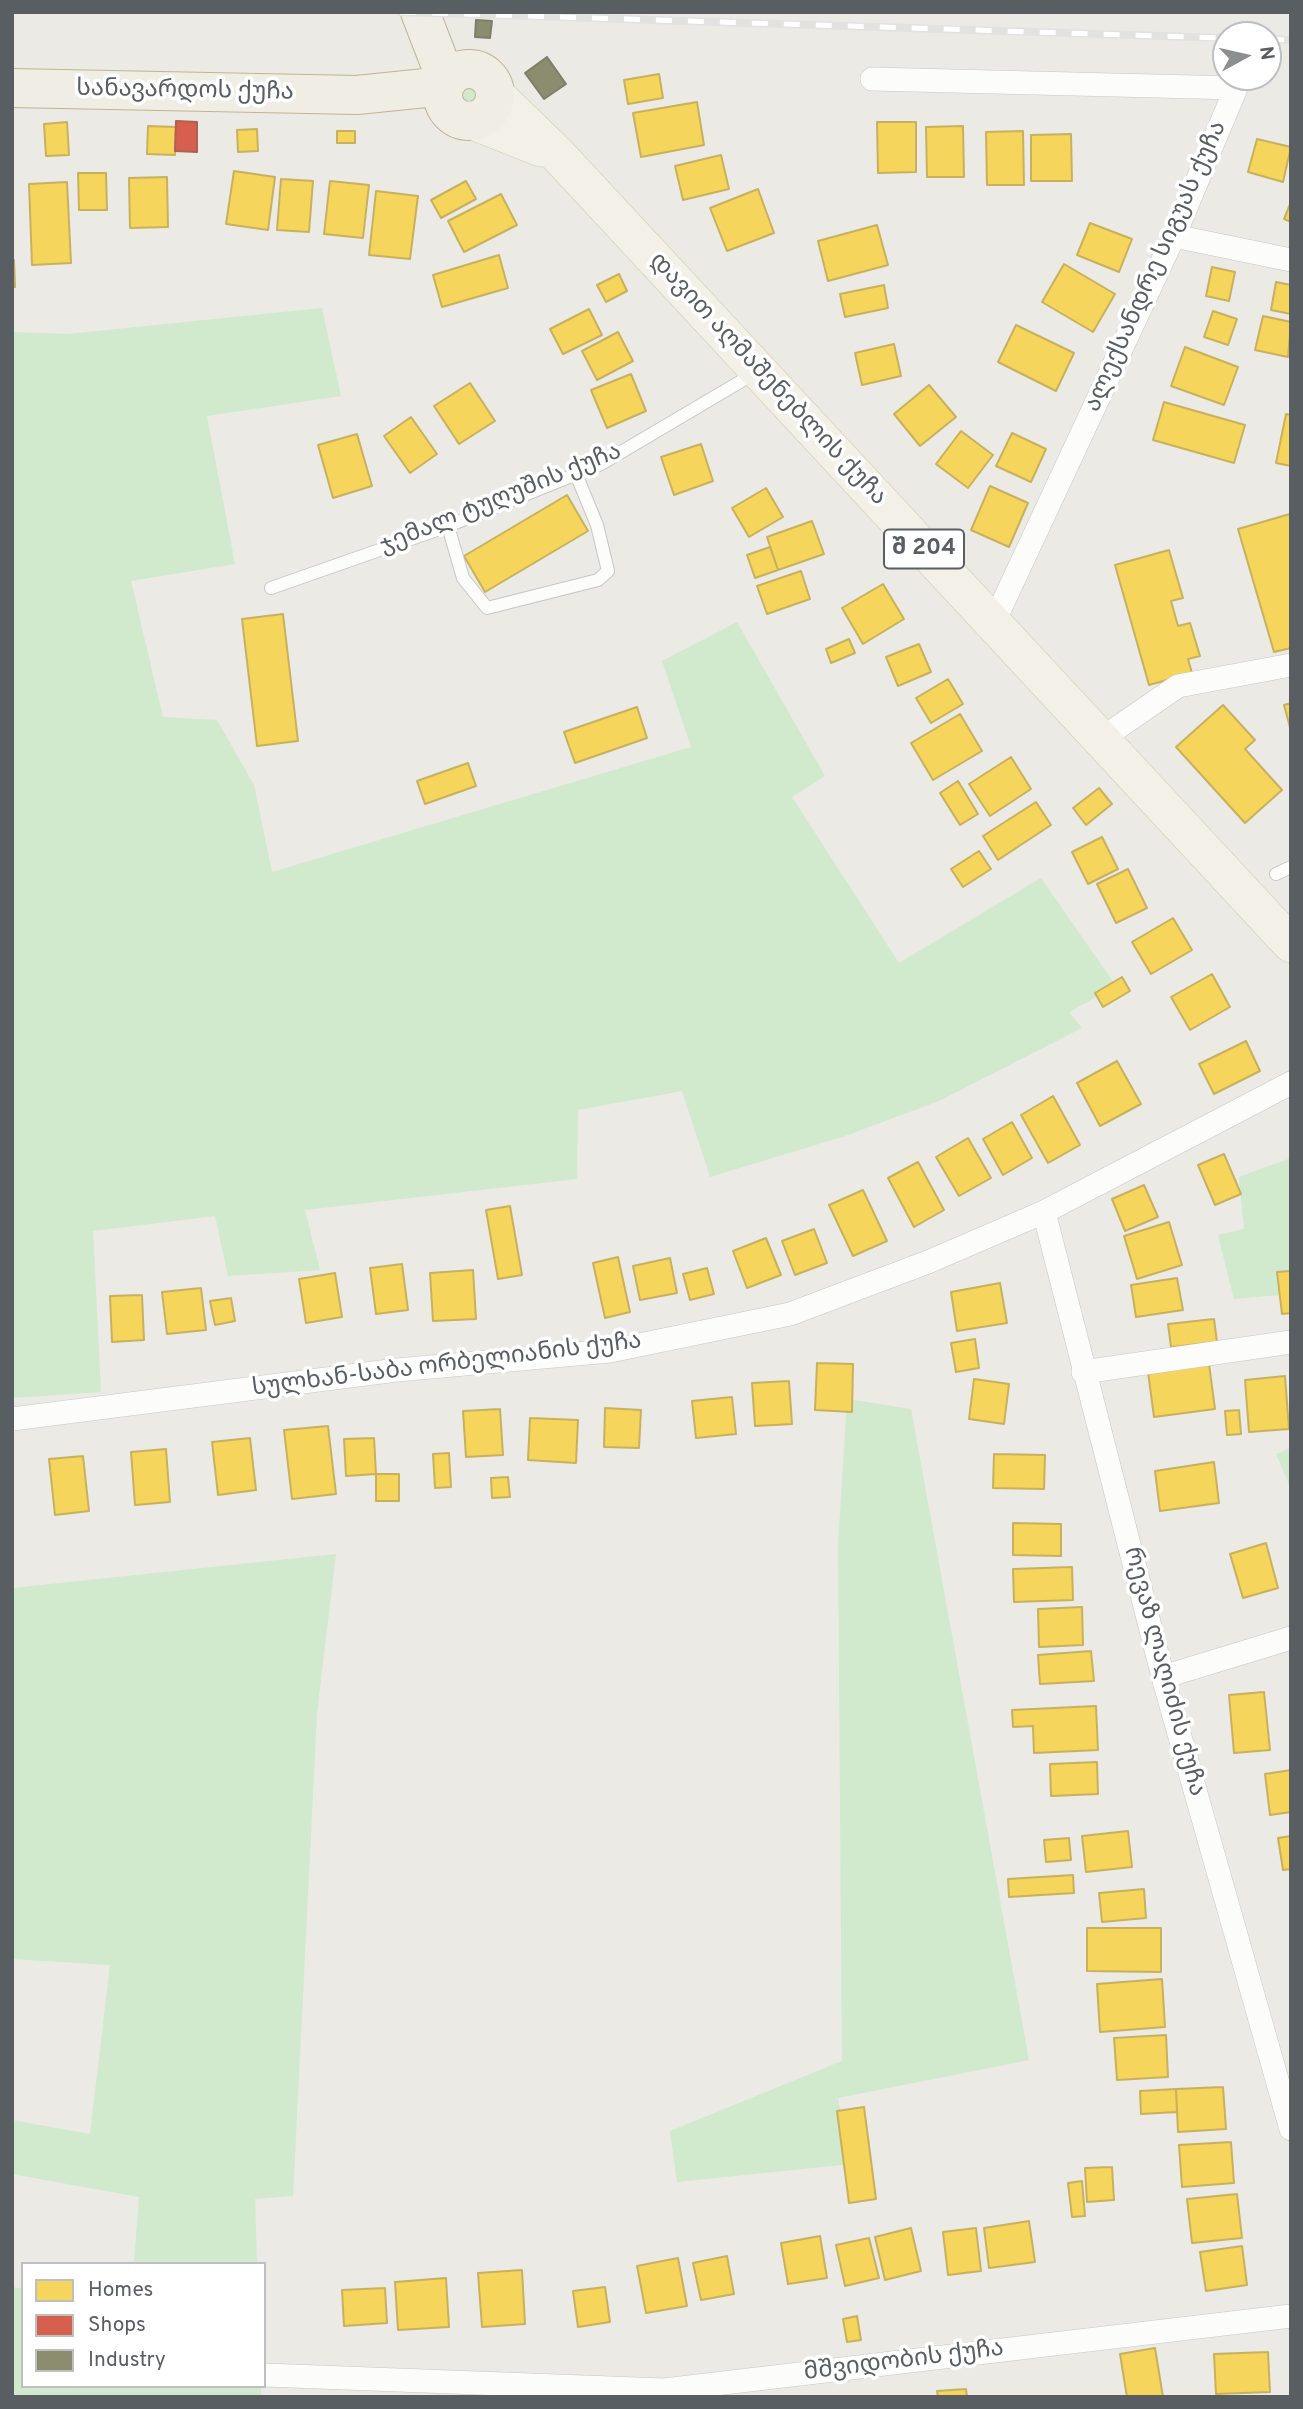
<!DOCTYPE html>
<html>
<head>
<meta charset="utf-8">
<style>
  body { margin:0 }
  #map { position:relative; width:1303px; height:2409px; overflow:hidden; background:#ebeae4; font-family:Overpass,sans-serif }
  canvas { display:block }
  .frame { position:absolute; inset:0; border:14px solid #595e63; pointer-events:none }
  .legend { position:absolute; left:21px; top:2262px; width:245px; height:126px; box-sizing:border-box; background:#fff; border:2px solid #bdbfc1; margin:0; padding:9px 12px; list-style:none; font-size:21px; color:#595e63 }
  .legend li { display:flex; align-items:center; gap:14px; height:35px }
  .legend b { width:35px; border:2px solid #bdbfc1 }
  .north { position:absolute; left:1212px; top:21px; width:70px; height:70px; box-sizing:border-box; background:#fff; border:2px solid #bdbfc1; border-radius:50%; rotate:82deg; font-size:19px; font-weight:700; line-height:28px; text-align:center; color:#595e63 }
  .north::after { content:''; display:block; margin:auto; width:24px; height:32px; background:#8c8f90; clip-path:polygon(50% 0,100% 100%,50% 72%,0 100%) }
</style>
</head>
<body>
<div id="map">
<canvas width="1303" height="2409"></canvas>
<div class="frame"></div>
<ul class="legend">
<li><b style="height:19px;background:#f6d55c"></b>Homes</li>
<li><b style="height:19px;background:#d6604d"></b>Shops</li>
<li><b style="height:19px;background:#8c8c6e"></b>Industry</li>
</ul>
<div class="north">N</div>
</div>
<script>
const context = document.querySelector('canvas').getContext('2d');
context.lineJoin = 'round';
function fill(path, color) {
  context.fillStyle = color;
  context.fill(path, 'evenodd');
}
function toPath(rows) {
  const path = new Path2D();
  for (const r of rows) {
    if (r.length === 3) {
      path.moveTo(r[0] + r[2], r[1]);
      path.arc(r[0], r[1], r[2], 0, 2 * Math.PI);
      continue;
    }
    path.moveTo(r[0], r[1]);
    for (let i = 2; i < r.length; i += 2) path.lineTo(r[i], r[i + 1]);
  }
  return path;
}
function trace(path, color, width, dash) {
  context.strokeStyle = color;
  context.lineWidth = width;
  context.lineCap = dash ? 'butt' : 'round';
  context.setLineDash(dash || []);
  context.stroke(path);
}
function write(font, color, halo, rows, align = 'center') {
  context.font = font + ' Overpass,"Noto Sans Georgian",sans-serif';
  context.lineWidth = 7;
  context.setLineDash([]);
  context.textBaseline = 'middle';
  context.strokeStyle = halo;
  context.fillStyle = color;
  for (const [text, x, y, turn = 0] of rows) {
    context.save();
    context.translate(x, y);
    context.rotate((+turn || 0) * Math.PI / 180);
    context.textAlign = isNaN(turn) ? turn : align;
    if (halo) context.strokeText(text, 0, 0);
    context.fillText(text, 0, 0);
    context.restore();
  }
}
const green = toPath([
  [469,94,12],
  [322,308,341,396,207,416,235,564,131,581,163,717,217,720,254,785,272,872,691,747,662,661,737,622,825,776,792,797,899,963,1041,878,1116,986,1069,1012,1082,1028,939,1101,845,1136,710,1177,682,1091,578,1110,577,1179,305,1210,320,1270,228,1276,215,1216,93,1231,101,1392,12,1398,12,332,68,334],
  [1291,1158,1291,1294,1234,1299,1218,1235,1244,1229,1239,1177],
  [847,1399,911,1409,1029,2060,838,2098,851,2164,677,2182,670,2131,842,2061,838,1546],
  [1291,1448,1291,1489,1276,1454],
  [336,1554,317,1713,293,2196,255,2199,257,2264,134,2264,139,2197,12,2174,12,2120,90,2134,110,1965,12,1959,12,1588],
  [12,2287,23,2289,23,2386,261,2386,261,2397,12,2397]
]);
const homes = toPath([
  [659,74,663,98,628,104,624,80,659,74],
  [697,102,704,145,641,157,633,113,697,102],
  [67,122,69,155,46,156,44,124,67,122],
  [877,122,916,122,916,172,878,173,877,122],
  [148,126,176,127,175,155,147,154,148,126],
  [963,126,964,177,927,177,926,127,963,126],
  [257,129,258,151,238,152,237,130,257,129],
  [337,131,355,131,355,143,337,143,337,131],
  [1023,131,1024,185,987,185,986,132,1023,131],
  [1071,134,1072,181,1031,181,1031,135,1071,134],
  [1257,139,1291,147,1283,182,1248,172,1257,139],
  [721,155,729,189,683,200,675,166,721,155],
  [234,171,275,177,268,230,226,224,234,171],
  [78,173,106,173,107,210,79,210,78,173],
  [167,177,168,227,130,228,129,178,167,177],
  [281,179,313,181,309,232,277,230,281,179],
  [330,181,369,185,363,238,324,234,330,181],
  [466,181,476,199,441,218,431,200,466,181],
  [67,182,71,263,32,265,29,184,67,182],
  [758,189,774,233,727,251,710,208,758,189],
  [376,191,418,196,410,259,369,255,376,191],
  [501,194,517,225,464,252,448,221,501,194],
  [1291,202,1291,222,1284,219,1291,202],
  [1090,223,1132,239,1119,272,1077,255,1090,223],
  [877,225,888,265,828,281,818,241,877,225],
  [499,255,508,288,442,307,433,275,499,255],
  [12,260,14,260,15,287,12,287,12,260],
  [1064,264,1115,294,1093,332,1042,302,1064,264],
  [1212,267,1235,272,1229,301,1206,296,1212,267],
  [619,274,627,291,606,302,597,285,619,274],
  [1276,282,1291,285,1291,314,1271,310,1276,282],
  [884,285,888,308,845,317,840,294,884,285],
  [589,309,602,335,563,354,550,329,589,309],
  [1213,311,1237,319,1228,345,1204,337,1213,311],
  [1263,316,1291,322,1288,357,1255,350,1263,316],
  [1016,325,1074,353,1056,391,998,362,1016,325],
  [618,332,633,361,597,380,582,351,618,332],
  [894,344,901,376,862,385,855,353,894,344],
  [1185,347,1238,367,1224,405,1171,386,1185,347],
  [631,374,646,411,607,428,591,390,631,374],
  [470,383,495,421,459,444,434,406,470,383],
  [929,385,956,417,920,446,894,414,929,385],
  [1164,402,1245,425,1234,463,1153,440,1164,402],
  [1286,414,1291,415,1291,466,1276,463,1286,414],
  [411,417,437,454,410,473,384,436,411,417],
  [961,431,993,455,968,488,936,464,961,431],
  [1012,433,1046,449,1031,482,996,466,1012,433],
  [357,434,372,486,333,498,318,445,357,434],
  [701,444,713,481,674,495,661,457,701,444],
  [990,486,1028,503,1009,547,971,530,990,486],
  [766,488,783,517,749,537,732,508,766,488],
  [567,495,588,531,485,592,464,556,567,495],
  [1290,514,1291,648,1274,652,1238,529,1290,514],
  [812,521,824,554,778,570,767,537,812,521],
  [770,547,778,570,755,578,747,555,770,547],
  [1169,550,1183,598,1171,601,1178,626,1190,623,1200,656,1188,659,1192,673,1149,685,1115,565,1169,550],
  [801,571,810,599,767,614,757,586,801,571],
  [883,584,904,619,863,644,842,608,883,584],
  [283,614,298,741,257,746,242,619,283,614],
  [849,639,855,653,831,663,826,649,849,639],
  [919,644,931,672,898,686,886,657,919,644],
  [948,679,963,704,931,723,916,698,948,679],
  [1291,703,1291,731,1284,705,1291,703],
  [1223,705,1255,740,1245,749,1282,790,1245,823,1176,747,1223,705],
  [637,707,647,738,575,763,564,732,637,707],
  [960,714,982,751,933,780,911,743,960,714],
  [1011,757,1031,789,990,816,969,784,1011,757],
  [468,763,476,786,425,804,417,781,468,763],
  [958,781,978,814,960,825,940,793,958,781],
  [1099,788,1112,804,1086,825,1073,808,1099,788],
  [1036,802,1051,825,998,860,983,836,1036,802],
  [1102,837,1118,869,1088,884,1072,852,1102,837],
  [979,851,991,869,963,887,951,869,979,851],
  [1128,869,1147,908,1116,923,1097,884,1128,869],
  [1173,918,1192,950,1151,974,1132,942,1173,918],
  [1212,974,1230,1007,1190,1030,1171,997,1212,974],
  [1122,977,1130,991,1103,1007,1095,993,1122,977],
  [1246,1041,1260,1071,1214,1094,1199,1064,1246,1041],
  [1117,1061,1141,1104,1100,1126,1077,1083,1117,1061],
  [1053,1096,1080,1145,1048,1163,1021,1115,1053,1096],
  [1012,1122,1032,1158,1003,1175,983,1139,1012,1122],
  [968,1138,991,1178,959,1196,936,1157,968,1138],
  [1224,1154,1241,1194,1215,1205,1198,1165,1224,1154],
  [918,1162,944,1210,914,1227,888,1178,918,1162],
  [1144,1185,1158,1217,1125,1231,1112,1199,1144,1185],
  [863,1190,887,1241,853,1256,829,1205,863,1190],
  [510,1206,522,1275,498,1279,486,1210,510,1206],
  [1169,1222,1182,1265,1137,1279,1124,1236,1169,1222],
  [814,1229,827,1263,795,1275,782,1241,814,1229],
  [766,1238,781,1275,747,1288,733,1251,766,1238],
  [618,1257,630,1312,605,1318,593,1263,618,1257],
  [670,1258,677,1293,640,1300,633,1266,670,1258],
  [402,1264,408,1310,376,1314,370,1268,402,1264],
  [707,1268,714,1294,690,1300,683,1274,707,1268],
  [473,1270,476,1319,433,1321,430,1273,473,1270],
  [1291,1271,1291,1313,1282,1314,1277,1272,1291,1271],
  [335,1273,342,1317,306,1323,299,1279,335,1273],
  [1177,1278,1183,1310,1136,1317,1131,1285,1177,1278],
  [1000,1283,1007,1323,957,1331,951,1292,1000,1283],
  [201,1288,206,1330,167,1334,162,1292,201,1288],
  [142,1295,144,1340,112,1342,110,1296,142,1295],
  [231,1298,235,1321,215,1325,210,1301,231,1298],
  [1214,1319,1217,1342,1171,1347,1168,1324,1214,1319],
  [975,1339,979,1368,956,1372,951,1343,975,1339],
  [817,1363,853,1364,852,1412,815,1410,817,1363],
  [1209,1364,1215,1409,1154,1417,1148,1372,1209,1364],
  [1285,1376,1289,1429,1249,1432,1245,1380,1285,1376],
  [974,1379,1009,1384,1004,1424,969,1419,974,1379],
  [789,1381,792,1424,755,1426,752,1383,789,1381],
  [732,1397,736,1434,696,1438,692,1401,732,1397],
  [605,1408,641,1410,639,1448,604,1447,605,1408],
  [500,1409,503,1455,466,1457,463,1411,500,1409],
  [1239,1410,1241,1434,1227,1435,1225,1411,1239,1410],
  [530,1418,578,1420,576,1463,528,1460,530,1418],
  [328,1426,336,1494,292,1499,284,1430,328,1426],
  [250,1438,256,1490,218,1495,212,1442,250,1438],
  [374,1438,376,1474,346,1476,344,1439,374,1438],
  [166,1449,170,1502,135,1505,131,1452,166,1449],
  [449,1453,451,1487,435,1488,433,1454,449,1453],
  [994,1454,1045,1455,1044,1489,993,1488,994,1454],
  [83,1456,89,1511,55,1515,49,1459,83,1456],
  [1214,1462,1219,1503,1160,1511,1155,1471,1214,1462],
  [376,1474,399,1474,399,1501,376,1501,376,1474],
  [508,1477,510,1497,492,1498,491,1478,508,1477],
  [1013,1523,1061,1524,1061,1556,1013,1555,1013,1523],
  [1266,1543,1278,1588,1243,1598,1230,1554,1266,1543],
  [1072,1567,1073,1600,1014,1602,1013,1569,1072,1567],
  [1082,1607,1083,1645,1039,1647,1038,1609,1082,1607],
  [1091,1651,1094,1681,1040,1684,1038,1655,1091,1651],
  [1264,1692,1270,1750,1234,1753,1229,1695,1264,1692],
  [1096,1706,1098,1750,1034,1753,1033,1726,1013,1727,1012,1710,1096,1706],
  [1097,1762,1098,1794,1051,1796,1050,1764,1097,1762],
  [1291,1770,1291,1812,1270,1815,1265,1774,1291,1770],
  [1128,1831,1132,1867,1086,1872,1082,1836,1128,1831],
  [1291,1836,1291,1869,1283,1870,1278,1838,1291,1836],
  [1069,1838,1071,1860,1046,1862,1044,1840,1069,1838],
  [1073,1875,1074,1893,1009,1897,1008,1879,1073,1875],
  [1144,1889,1146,1918,1102,1922,1099,1893,1144,1889],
  [1087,1928,1161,1928,1161,1972,1087,1971,1087,1928],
  [1162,1979,1165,2027,1100,2032,1097,1984,1162,1979],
  [1166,2035,1168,2077,1117,2080,1114,2038,1166,2035],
  [1223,2087,1226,2129,1178,2132,1176,2089,1223,2087],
  [1176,2089,1177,2112,1141,2114,1140,2091,1176,2089],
  [864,2107,876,2199,849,2203,837,2111,864,2107],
  [1231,2142,1234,2183,1182,2187,1179,2145,1231,2142],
  [1112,2167,1114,2200,1087,2202,1085,2168,1112,2167],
  [1082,2181,1085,2216,1072,2217,1068,2183,1082,2181],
  [1237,2194,1242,2238,1192,2243,1187,2199,1237,2194],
  [1029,2221,1035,2262,989,2268,984,2228,1029,2221],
  [911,2228,921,2271,885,2280,875,2237,911,2228],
  [976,2228,981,2271,948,2275,943,2232,976,2228],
  [820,2236,827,2278,788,2284,781,2243,820,2236],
  [869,2238,879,2278,845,2286,836,2245,869,2238],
  [1242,2246,1247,2285,1206,2291,1200,2252,1242,2246],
  [727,2256,734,2294,701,2300,693,2263,727,2256],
  [678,2258,687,2306,646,2313,637,2266,678,2258],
  [522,2270,525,2324,482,2327,478,2273,522,2270],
  [446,2278,449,2327,398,2330,395,2282,446,2278],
  [605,2287,610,2322,578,2327,573,2291,605,2287],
  [385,2288,387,2323,344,2326,342,2290,385,2288],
  [857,2316,861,2340,847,2342,843,2319,857,2316],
  [1155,2348,1163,2397,1127,2397,1120,2354,1155,2348],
  [1268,2352,1270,2392,1216,2394,1214,2354,1268,2352],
  [966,2389,967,2397,938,2397,937,2391,966,2389]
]);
const shops = toPath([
  [176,121,197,122,197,152,175,151,176,121]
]);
const industry = toPath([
  [476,20,492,21,490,38,475,37,476,20],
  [547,57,566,84,544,99,525,73,547,57]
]);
const service = toPath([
  [448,526,463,578,487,608,598,580,608,571,597,525,576,474],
  [271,588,448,526,601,464,755,373],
  [1276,874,1291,867]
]);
const minor = toPath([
  [872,79,1236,88,1174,236,993,624],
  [1174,236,1291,260],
  [1101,739,1178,686,1291,665],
  [1044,1212,1163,1677,1291,2129],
  [1083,1372,1291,1342],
  [12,1419,397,1370,610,1351,790,1314,928,1262,1044,1212,1291,1083],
  [1163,1677,1291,1638],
  [265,2375,664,2390,1291,2316]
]);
const primary = toPath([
  [495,94,558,155,1291,944],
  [470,120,541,148]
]);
const trunk = toPath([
  [420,12,447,82],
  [469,95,26],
  [12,88,357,95,445,86]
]);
const rail = toPath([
  [400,12,1226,38],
  [1268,39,1291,40]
]);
const shields = [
  [924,549,80]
];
const shieldNames = [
  ["შ 204",924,549]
];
const streetNames = [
  ["სანავარდოს ქუჩა",185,92,1],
  ["ალექსანდრე სიგუას ქუჩა",1157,267,-66],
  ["დავით აღმაშენებლის ქუჩა",767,380,47],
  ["ჯემალ ტუღუშის ქუჩა",501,500,-22],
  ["სულხან-საბა ორბელიანის ქუჩა",447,1366,-7],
  ["რევაზ ლაღიძის ქუჩა",1163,1672,75],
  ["მშვიდობის ქუჩა",904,2362,-7]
];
fill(green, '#d1e9cd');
fill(homes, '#f6d55c');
trace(homes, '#c7b15e', 2);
fill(shops, '#d6604d');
trace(shops, '#b05f54', 2);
fill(industry, '#8c8c6e');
trace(industry, '#7d7e6b', 2);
trace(service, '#c6c7c5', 14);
trace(minor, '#c6c7c5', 24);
trace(primary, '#d6cbaf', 38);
trace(trunk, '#c2b392', 40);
trace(service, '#fcfcfb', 12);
trace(minor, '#fcfcfb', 23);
trace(primary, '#f2f0e7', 37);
trace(trunk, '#f0eee4', 38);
trace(rail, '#e2e2e1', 8);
trace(rail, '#fff', 5, [16]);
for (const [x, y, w] of shields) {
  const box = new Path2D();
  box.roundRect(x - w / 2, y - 19.5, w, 39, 5);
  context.fillStyle = '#fff';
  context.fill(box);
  trace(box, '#595e63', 2);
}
write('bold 23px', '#595e63', null, shieldNames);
write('24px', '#595e63', '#fff', streetNames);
</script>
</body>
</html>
